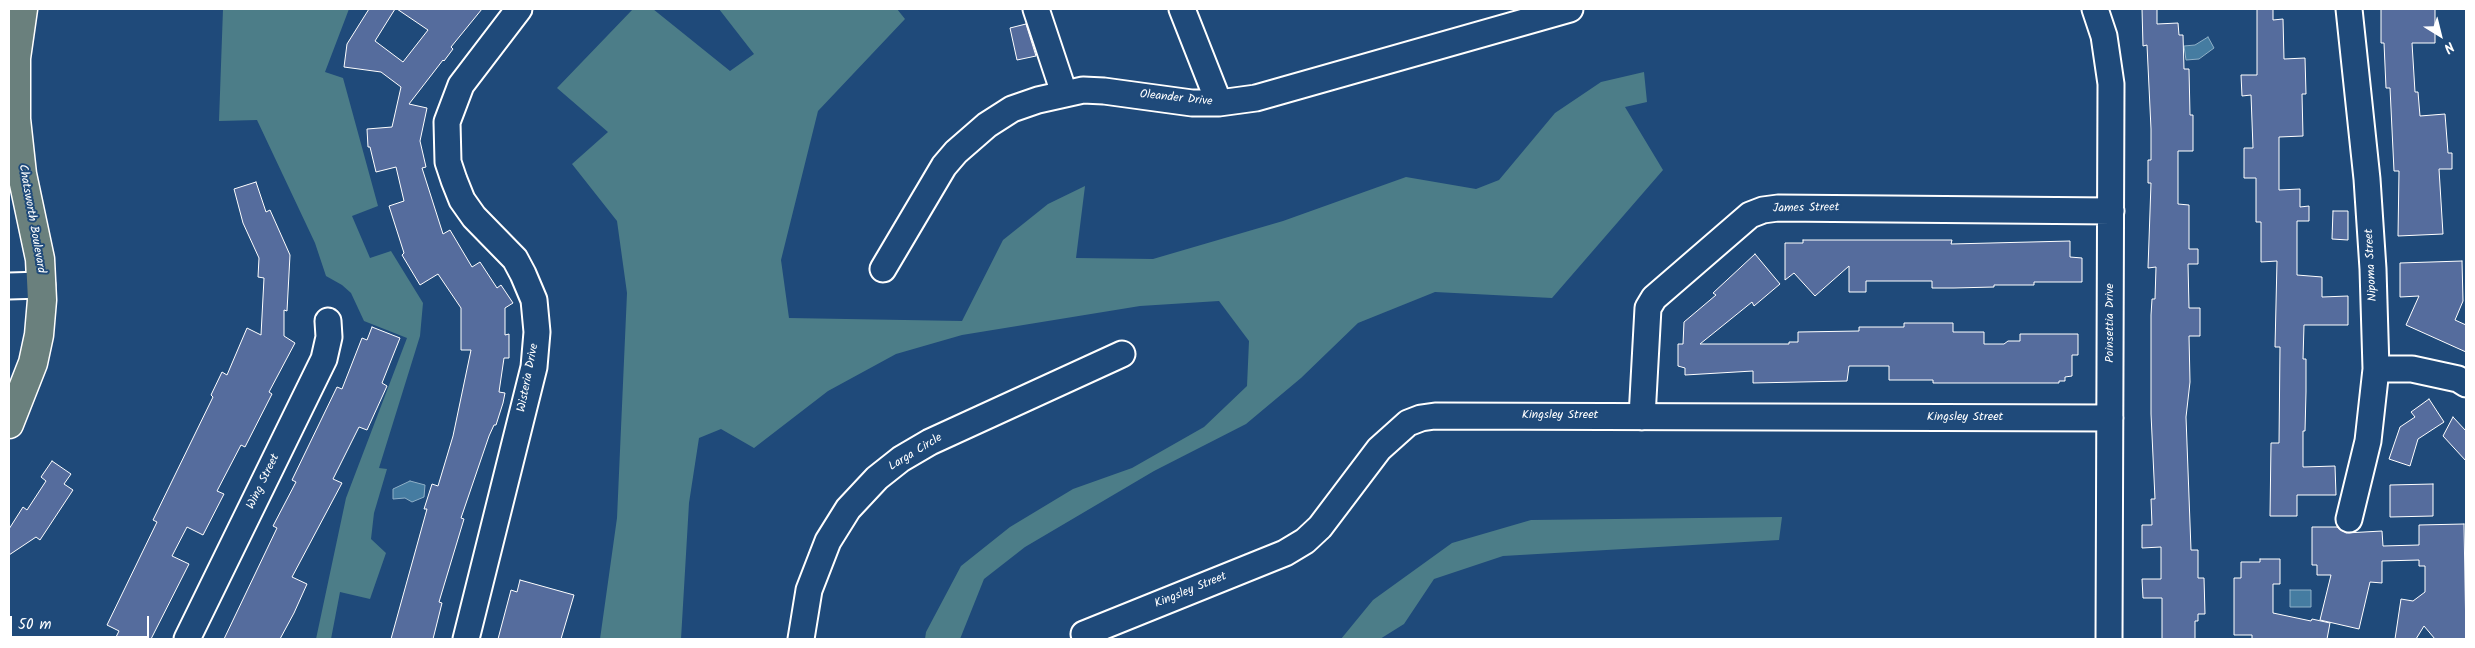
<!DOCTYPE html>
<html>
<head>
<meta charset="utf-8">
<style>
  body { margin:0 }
  #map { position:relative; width:2475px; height:648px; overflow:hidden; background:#1f4a7a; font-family:Kalam,sans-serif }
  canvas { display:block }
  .frame { position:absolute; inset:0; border:10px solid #fff; pointer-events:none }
  .north { position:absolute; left:2415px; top:10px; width:50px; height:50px; -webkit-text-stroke:4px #1f4a7a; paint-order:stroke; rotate:144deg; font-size:14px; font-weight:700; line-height:20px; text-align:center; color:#fff }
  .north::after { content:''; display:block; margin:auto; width:18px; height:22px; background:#fff; clip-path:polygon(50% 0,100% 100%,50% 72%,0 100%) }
  .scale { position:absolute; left:10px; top:616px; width:139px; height:22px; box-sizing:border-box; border:2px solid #fff; border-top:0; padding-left:6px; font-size:15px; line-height:18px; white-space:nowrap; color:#fff; -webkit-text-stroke:4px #1f4a7a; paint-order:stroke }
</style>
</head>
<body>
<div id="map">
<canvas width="2475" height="648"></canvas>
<div class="frame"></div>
<div class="north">N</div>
<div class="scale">50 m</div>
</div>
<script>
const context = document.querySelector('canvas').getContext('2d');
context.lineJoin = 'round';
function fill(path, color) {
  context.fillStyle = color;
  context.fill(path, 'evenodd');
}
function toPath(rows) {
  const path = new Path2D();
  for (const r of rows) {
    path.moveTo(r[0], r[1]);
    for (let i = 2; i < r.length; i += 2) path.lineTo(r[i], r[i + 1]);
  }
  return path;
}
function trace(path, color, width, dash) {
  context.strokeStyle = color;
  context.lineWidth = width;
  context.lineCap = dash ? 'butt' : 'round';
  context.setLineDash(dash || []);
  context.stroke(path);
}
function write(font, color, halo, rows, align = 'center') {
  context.font = font + ' Kalam,sans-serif';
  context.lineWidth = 4;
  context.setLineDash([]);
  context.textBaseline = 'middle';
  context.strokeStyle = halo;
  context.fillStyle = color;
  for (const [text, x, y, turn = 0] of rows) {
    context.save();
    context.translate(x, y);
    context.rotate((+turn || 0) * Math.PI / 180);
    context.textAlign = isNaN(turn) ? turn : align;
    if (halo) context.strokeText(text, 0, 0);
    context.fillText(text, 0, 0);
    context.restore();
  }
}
const green = toPath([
  [223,9,349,9,325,72,343,78,378,206,352,216,370,258,391,251,423,303,420,336,379,468,387,469,374,513,371,539,386,553,370,599,340,592,331,639,316,639,346,498,407,338,364,321,351,293,342,285,326,276,315,243,257,120,219,121],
  [633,9,653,9,730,71,754,54,719,9,897,9,905,19,818,111,781,260,789,318,962,321,1003,240,1048,204,1085,186,1076,258,1153,259,1283,221,1406,177,1476,189,1499,180,1555,113,1601,82,1644,72,1647,102,1625,107,1663,170,1552,298,1435,292,1358,323,1301,378,1246,424,1154,471,1025,547,984,579,960,639,925,639,926,632,961,566,1010,527,1073,489,1132,468,1204,427,1247,386,1249,341,1219,301,1140,306,962,335,896,354,828,391,754,448,721,429,699,438,689,503,681,639,600,639,617,518,627,293,617,221,572,164,608,132,557,88],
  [1782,517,1779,540,1503,556,1434,579,1404,624,1380,639,1341,639,1373,600,1452,543,1531,520]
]);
const water = toPath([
  [2208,37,2214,48,2199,59,2186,60,2184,46,2195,45,2208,37],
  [410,481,425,485,424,497,412,502,405,498,393,499,393,489,410,481],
  [2290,590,2311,590,2311,607,2290,607,2290,590]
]);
const building = toPath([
  [369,9,395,9,375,41,403,62,428,30,397,9,482,9,451,47,453,49,444,61,443,60,409,104,427,108,420,141,426,167,422,168,443,234,450,230,472,267,480,262,497,288,501,285,513,303,505,308,505,335,509,334,509,358,504,358,499,392,505,393,503,403,496,425,494,425,489,436,461,518,464,519,439,602,442,603,433,639,391,639,427,509,424,509,432,484,438,486,453,436,471,350,461,350,461,308,438,274,420,285,402,255,404,253,389,206,404,201,396,167,376,172,370,147,368,147,367,129,392,127,401,87,381,72,344,67,347,44,369,9],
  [2142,9,2157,9,2157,24,2178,23,2179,35,2183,35,2184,69,2189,69,2190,115,2193,115,2193,151,2178,151,2178,204,2189,205,2189,249,2198,249,2198,264,2188,264,2189,308,2200,308,2200,336,2189,336,2190,382,2186,417,2191,550,2198,550,2198,578,2204,578,2205,614,2198,614,2198,621,2195,621,2195,639,2162,639,2162,598,2143,598,2142,579,2161,579,2161,547,2142,548,2142,525,2152,525,2151,499,2155,499,2151,414,2151,315,2152,299,2155,299,2156,267,2148,268,2151,183,2148,183,2148,160,2151,160,2151,129,2147,45,2143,46,2142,9],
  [2257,9,2273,9,2273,20,2283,19,2284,59,2305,58,2306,94,2302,94,2303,136,2279,137,2279,190,2300,189,2300,207,2309,206,2309,221,2297,221,2297,275,2322,277,2322,297,2348,296,2348,325,2304,325,2303,359,2306,359,2306,392,2305,431,2303,431,2303,467,2335,466,2336,495,2297,495,2297,516,2270,516,2271,443,2279,443,2280,347,2275,347,2277,261,2261,262,2261,222,2256,222,2256,178,2244,178,2244,148,2253,148,2251,95,2242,96,2241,75,2257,75,2257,9],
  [2381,9,2435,9,2435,43,2412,43,2415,92,2418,92,2420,116,2445,114,2448,153,2452,153,2452,169,2439,169,2443,234,2398,236,2399,171,2394,171,2390,88,2386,88,2384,43,2381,43,2381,9],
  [1026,24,1036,56,1017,60,1010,28,1026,24],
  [256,182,266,212,270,210,290,255,287,311,284,310,284,336,295,343,269,392,272,394,245,447,241,445,217,491,224,494,203,535,187,527,172,556,189,564,151,639,115,639,119,631,107,625,157,522,153,520,213,397,211,395,222,372,227,375,247,328,261,335,264,278,258,277,259,258,243,223,234,189,256,182],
  [2333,211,2348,211,2348,240,2332,239,2333,211],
  [1803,240,1952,240,1951,244,2070,241,2070,257,2082,258,2082,282,2034,282,2034,285,1994,285,1994,287,1954,288,1932,288,1932,281,1866,281,1866,292,1849,292,1849,266,1815,296,1794,273,1785,280,1785,243,1803,243,1803,240],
  [1755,254,1780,284,1754,306,1752,302,1700,344,1789,344,1789,342,1798,342,1798,332,1859,331,1859,327,1904,327,1904,323,1953,323,1953,332,1984,332,1984,344,2004,344,2008,341,2020,341,2020,334,2078,334,2078,355,2072,355,2072,376,2065,377,2065,381,2059,381,2059,383,1933,383,1933,380,1889,380,1889,366,1849,366,1847,381,1753,383,1753,371,1685,375,1685,368,1678,366,1678,344,1683,344,1684,322,1716,295,1713,293,1755,254],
  [2462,261,2463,301,2455,320,2466,325,2466,352,2406,325,2419,296,2400,297,2400,263,2462,261],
  [372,327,400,338,382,383,387,386,367,430,359,427,333,479,342,483,292,577,307,584,294,613,280,639,224,639,277,528,273,526,296,482,292,480,337,387,342,389,362,338,367,340,372,327],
  [2429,399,2444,422,2418,439,2410,466,2389,459,2400,427,2415,417,2411,412,2429,399],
  [2453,417,2466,431,2466,461,2443,436,2453,417],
  [52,461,71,474,64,484,73,490,40,540,36,537,9,555,9,529,23,507,27,510,46,481,41,477,52,461],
  [2433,484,2433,516,2390,517,2390,485,2433,484],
  [2464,524,2466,639,2435,639,2424,626,2416,639,2395,639,2401,599,2413,601,2425,592,2425,566,2419,566,2419,560,2382,561,2382,583,2370,582,2359,629,2320,620,2331,575,2317,575,2317,565,2312,565,2312,527,2337,527,2346,533,2382,531,2383,546,2419,545,2419,525,2464,524],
  [2260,559,2280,559,2280,584,2273,584,2273,613,2311,621,2312,619,2330,623,2327,639,2252,639,2252,635,2234,635,2234,578,2241,578,2241,562,2260,562,2260,559],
  [520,580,574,595,561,639,498,639,511,590,517,592,520,580]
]);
const minor = toPath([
  [1036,9,1064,93],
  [1182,9,1219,103],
  [2095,9,2104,36,2111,84,2109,639],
  [2349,9,2367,179,2373,269,2376,369,2368,441,2349,519],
  [883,269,944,166,956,152,987,125,1012,109,1038,100,1083,90,1104,91,1192,103,1219,103,1256,98,1570,9],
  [9,286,42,285],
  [2376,369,2412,369,2458,379,2466,384],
  [1642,417,1648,308,1654,298,1750,215,1763,210,1778,208,2111,211],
  [1084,634,1285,553,1305,541,1320,527,1379,449,1408,423,1421,418,1435,416,2110,418],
  [187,639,324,359,329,337,328,321],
  [466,639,534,367,537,332,534,300,523,274,515,259,474,217,462,200,454,180,448,162,447,122,461,85,519,9],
  [801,639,809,590,828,541,848,509,877,478,901,459,930,442,1122,354]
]);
const major = toPath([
  [9,424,33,363,39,335,42,300,40,259,22,174,16,119,16,58,23,9]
]);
const streetNames = [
  ["Oleander Drive",1176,99,6],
  ["James Street",1806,209,-1],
  ["Chatsworth Boulevard",31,219,80],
  ["Nipoma Street",2372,265,-93],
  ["Poinsettia Drive",2111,323,-90],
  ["Wisteria Drive",529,378,-79],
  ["Kingsley Street",1560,416],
  ["Kingsley Street",1965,418],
  ["Larga Circle",916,453,-31],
  ["Wing Street",264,482,-64],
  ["Kingsley Street",1191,591,-22]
];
fill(green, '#4c7d88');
fill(water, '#457ca1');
trace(water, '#8fb0c7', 1);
fill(building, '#556c9d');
trace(building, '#fff', 1);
trace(minor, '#fff', 29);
trace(major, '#fff', 31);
trace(minor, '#1f4a7a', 25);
trace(major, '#6a807d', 28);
write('12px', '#fff', '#1f4a7a', streetNames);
</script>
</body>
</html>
